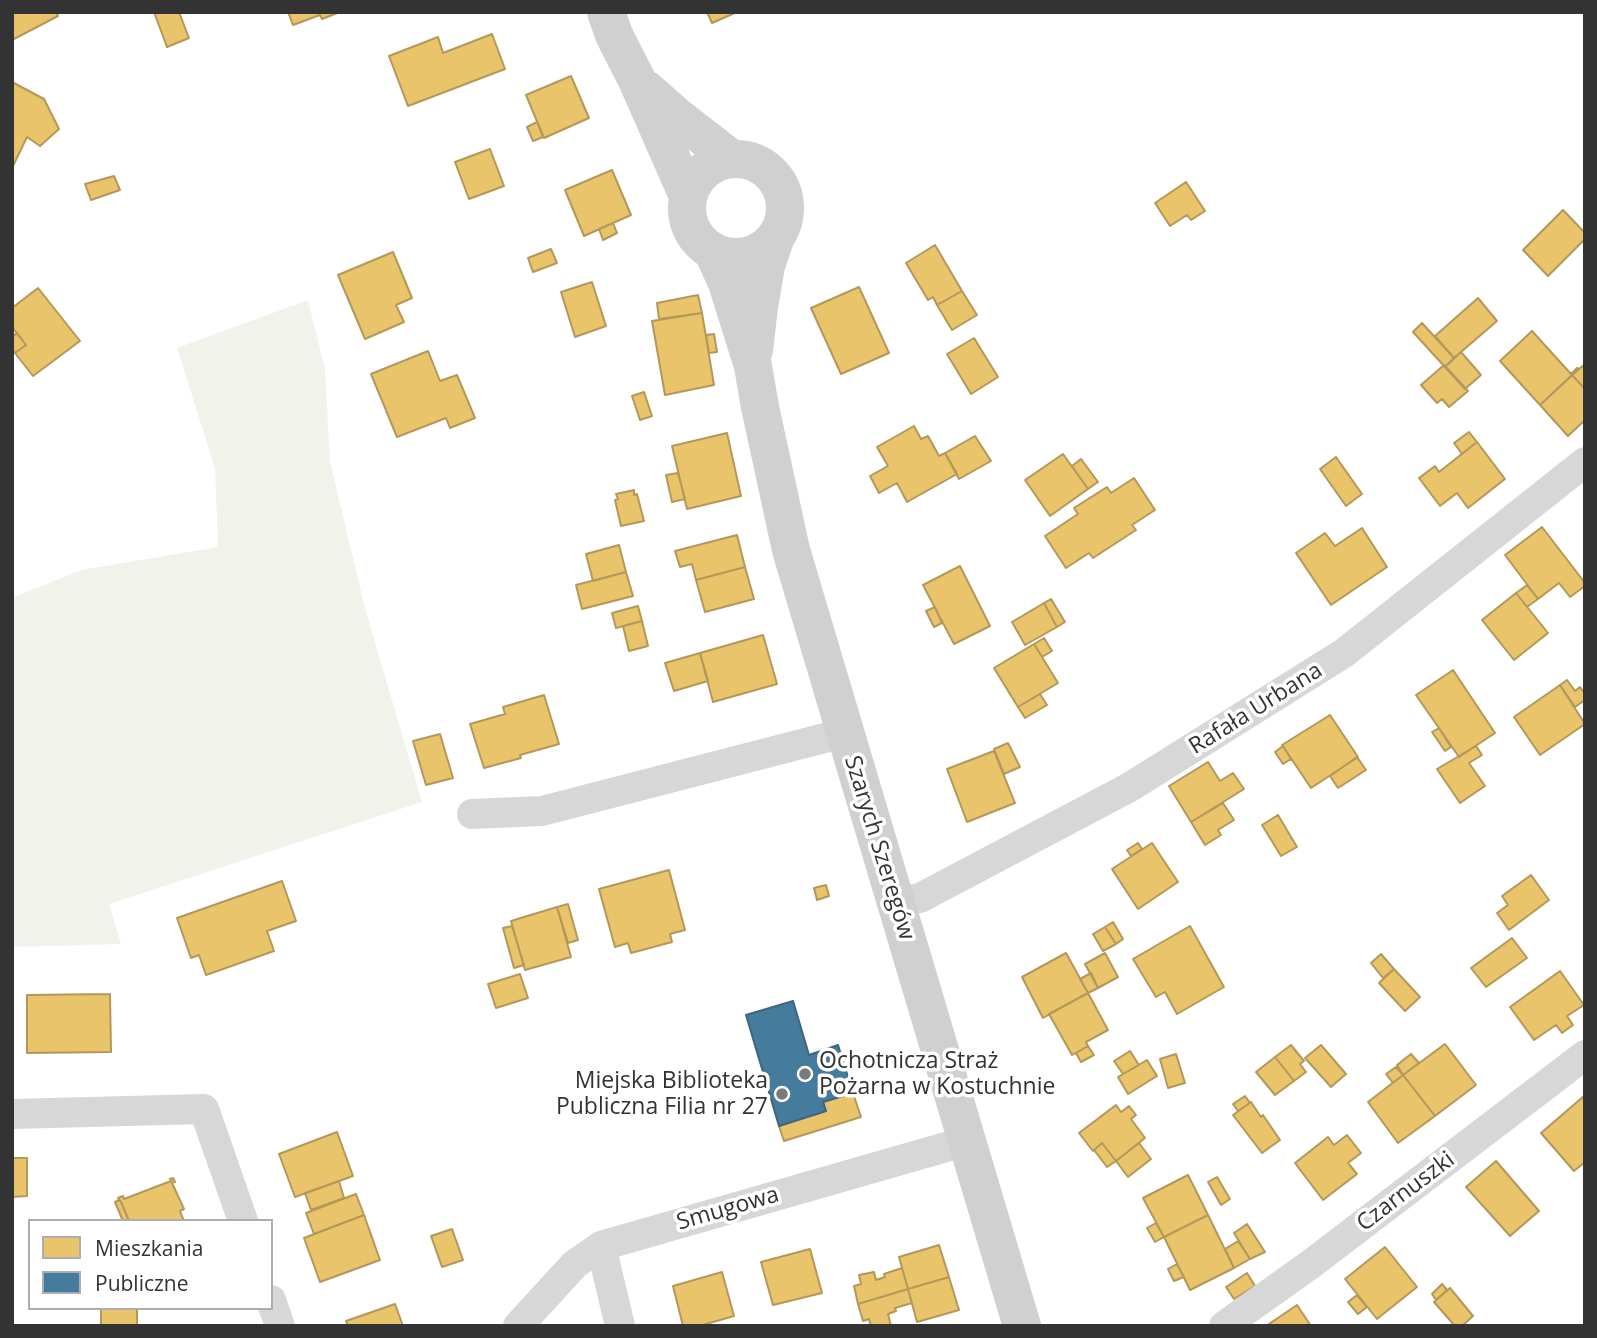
<!DOCTYPE html>
<html>
<head>
<meta charset="utf-8">
<style>
  body { margin:0 }
  #map { position:relative; width:1597px; height:1338px; overflow:hidden; background:#fff; font-family:"Open Sans",sans-serif }
  canvas { display:block }
  .frame { position:absolute; inset:0; border:14px solid #333; pointer-events:none }
  .legend { position:absolute; left:28px; top:1219px; width:245px; height:91px; box-sizing:border-box; background:#fff; border:2px solid #adadad; margin:0; padding:9px 12px; list-style:none; font-size:21px; color:#333 }
  .legend li { display:flex; align-items:center; gap:14px; height:35px }
  .legend b { width:35px; border:2px solid #adadad }
</style>
</head>
<body>
<div id="map">
<canvas width="1597" height="1338"></canvas>
<div class="frame"></div>
<ul class="legend">
<li><b style="height:19px;background:#e9c46a"></b>Mieszkania</li>
<li><b style="height:19px;background:#457b9d"></b>Publiczne</li>
</ul>
</div>
<script>
const context = document.querySelector('canvas').getContext('2d');
context.lineJoin = 'round';
function fill(path, color) {
  context.fillStyle = color;
  context.fill(path, 'evenodd');
}
function toPath(rows) {
  const path = new Path2D();
  for (const r of rows) {
    if (r.length === 3) {
      path.moveTo(r[0] + r[2], r[1]);
      path.arc(r[0], r[1], r[2], 0, 2 * Math.PI);
      continue;
    }
    path.moveTo(r[0], r[1]);
    for (let i = 2; i < r.length; i += 2) path.lineTo(r[i], r[i + 1]);
  }
  return path;
}
function trace(path, color, width, dash) {
  context.strokeStyle = color;
  context.lineWidth = width;
  context.lineCap = dash ? 'butt' : 'round';
  context.setLineDash(dash || []);
  context.stroke(path);
}
function write(font, color, halo, rows, align = 'center') {
  context.font = font + ' "Open Sans",sans-serif';
  context.lineWidth = 7;
  context.setLineDash([]);
  context.textBaseline = 'middle';
  context.strokeStyle = halo;
  context.fillStyle = color;
  for (const [text, x, y, turn = 0] of rows) {
    context.save();
    context.translate(x, y);
    context.rotate((+turn || 0) * Math.PI / 180);
    context.textAlign = isNaN(turn) ? turn : align;
    if (halo) context.strokeText(text, 0, 0);
    context.fillText(text, 0, 0);
    context.restore();
  }
}
const green = toPath([
  [308,300,325,369,330,462,366,612,422,802,109,904,121,944,12,947,12,598,81,570,218,547,215,468,177,348]
]);
const homes = toPath([
  [12,12,56,12,58,16,12,40,12,12],
  [154,12,179,12,189,38,167,47,154,12],
  [288,12,340,12,322,19,320,15,293,25,288,12],
  [707,12,737,12,712,23,707,12],
  [492,34,505,69,408,106,389,56,438,37,443,53,492,34],
  [571,76,589,118,544,138,526,95,571,76],
  [12,82,44,99,59,129,40,146,27,137,13,166,12,82],
  [537,122,543,137,533,141,527,127,537,122],
  [490,149,504,186,469,199,455,162,490,149],
  [612,170,631,215,584,236,565,190,612,170],
  [114,176,120,190,91,200,85,184,114,176],
  [1186,182,1205,211,1191,220,1187,215,1170,226,1155,203,1186,182],
  [1563,210,1585,233,1585,239,1548,276,1523,250,1563,210],
  [613,223,617,233,603,240,599,229,613,223],
  [935,245,962,291,937,305,933,297,928,300,906,263,935,245],
  [551,249,557,263,533,272,528,258,551,249],
  [393,252,412,298,396,305,404,322,365,339,338,275,393,252],
  [592,282,606,326,575,337,561,292,592,282],
  [859,287,889,353,841,374,811,308,859,287],
  [38,288,80,341,33,376,15,353,26,345,12,327,12,308,38,288],
  [962,291,977,315,952,330,937,305,962,291],
  [698,295,702,313,659,319,657,303,698,295],
  [1478,298,1497,321,1454,358,1435,336,1478,298],
  [702,313,714,385,665,395,652,321,702,313],
  [1422,323,1454,358,1445,367,1413,332,1422,323],
  [1532,331,1571,374,1577,368,1579,369,1540,405,1500,361,1532,331],
  [17,333,26,345,15,353,12,349,12,337,17,333],
  [714,334,717,352,709,353,706,335,714,334],
  [974,338,998,377,971,394,947,354,974,338],
  [428,351,440,381,457,375,475,418,450,428,446,418,397,437,371,374,428,351],
  [1461,352,1481,375,1465,389,1445,367,1461,352],
  [1585,364,1585,389,1572,375,1585,364],
  [1444,365,1468,391,1449,407,1442,399,1437,403,1421,385,1444,365],
  [1572,375,1585,389,1585,420,1568,436,1540,405,1572,375],
  [644,392,652,416,640,420,632,396,644,392],
  [914,426,921,439,928,436,939,456,945,453,957,474,907,502,897,483,879,493,870,476,888,466,877,447,914,426],
  [1469,432,1477,442,1462,454,1454,443,1469,432],
  [727,433,741,496,687,509,672,446,727,433],
  [975,436,991,461,959,479,945,453,975,436],
  [1477,442,1505,479,1468,508,1457,493,1440,506,1419,478,1435,466,1439,472,1477,442],
  [1063,454,1088,489,1050,516,1025,480,1063,454],
  [1336,457,1362,494,1346,506,1320,469,1336,457],
  [1081,459,1098,482,1088,489,1072,466,1081,459],
  [678,473,685,499,672,502,666,475,678,473],
  [1134,478,1155,510,1132,525,1136,530,1093,558,1089,553,1066,568,1045,536,1078,514,1074,508,1107,487,1111,493,1134,478],
  [634,490,634,495,637,494,644,521,621,526,615,500,618,499,616,494,634,490],
  [1542,527,1585,583,1585,586,1570,597,1559,583,1538,599,1505,555,1542,527],
  [1362,528,1387,567,1331,605,1296,553,1325,533,1335,546,1362,528],
  [737,535,745,567,696,580,692,564,680,567,675,551,737,535],
  [619,545,626,572,593,581,586,554,619,545],
  [960,566,990,626,954,644,923,585,960,566],
  [745,567,754,599,705,612,696,580,745,567],
  [626,572,633,596,582,609,576,585,626,572],
  [1527,585,1538,599,1527,607,1516,593,1527,585],
  [1516,593,1548,633,1514,660,1482,620,1516,593],
  [1051,599,1065,622,1057,627,1044,603,1051,599],
  [1044,603,1057,627,1025,645,1012,622,1044,603],
  [638,606,642,621,616,628,612,613,638,606],
  [935,607,942,623,934,627,926,611,935,607],
  [642,621,648,646,629,651,623,626,642,621],
  [763,635,777,684,713,702,700,653,763,635],
  [1044,638,1052,651,1042,657,1034,644,1044,638],
  [1034,644,1058,683,1018,707,994,668,1034,644],
  [700,653,708,681,674,691,665,663,700,653],
  [1453,670,1495,733,1459,757,1416,695,1453,670],
  [1567,680,1575,691,1580,687,1585,694,1585,700,1575,707,1560,685,1567,680],
  [1560,685,1585,724,1540,755,1514,717,1560,685],
  [1040,694,1047,705,1025,718,1018,707,1040,694],
  [544,695,559,744,520,755,521,758,484,768,470,724,505,714,503,707,544,695],
  [1330,715,1358,757,1311,788,1282,745,1330,715],
  [1439,728,1451,747,1445,751,1432,732,1439,728],
  [440,734,453,778,426,785,413,741,440,734],
  [1008,743,1020,767,1004,774,994,749,1008,743],
  [1283,746,1291,759,1283,764,1275,752,1283,746],
  [1476,746,1482,755,1469,763,1485,786,1460,803,1437,769,1476,746],
  [994,751,1015,803,967,822,947,769,994,751],
  [1357,757,1366,770,1338,788,1330,776,1357,757],
  [1208,762,1220,781,1233,773,1244,789,1191,822,1169,786,1208,762],
  [1223,803,1234,820,1218,830,1221,835,1205,845,1191,822,1223,803],
  [1278,815,1297,847,1281,856,1262,825,1278,815],
  [1138,843,1142,849,1131,856,1127,850,1138,843],
  [1152,843,1178,882,1138,909,1112,869,1152,843],
  [669,870,685,930,670,934,672,942,631,953,628,943,615,947,599,889,669,870],
  [1531,875,1549,900,1509,930,1497,913,1508,905,1502,896,1531,875],
  [282,881,296,921,267,931,274,951,206,975,199,955,191,958,177,918,282,881],
  [826,885,829,896,817,900,814,888,826,885],
  [568,904,578,940,568,943,557,907,568,904],
  [557,907,571,957,525,970,511,921,557,907],
  [1113,922,1123,939,1116,944,1105,927,1113,922],
  [512,926,524,965,514,968,503,928,512,926],
  [1190,926,1224,987,1177,1014,1165,992,1156,997,1133,959,1190,926],
  [1105,927,1116,944,1103,951,1093,934,1105,927],
  [1512,938,1527,958,1486,987,1471,968,1512,938],
  [1066,953,1088,993,1043,1018,1022,977,1066,953],
  [1105,953,1118,977,1098,988,1085,964,1105,953],
  [1381,954,1394,969,1383,978,1371,963,1381,954],
  [1394,969,1420,997,1405,1011,1379,983,1394,969],
  [1560,971,1584,1005,1567,1016,1573,1025,1562,1033,1556,1025,1534,1040,1510,1007,1560,971],
  [1091,973,1098,988,1088,993,1080,979,1091,973],
  [520,974,528,998,496,1008,488,984,520,974],
  [1088,993,1108,1030,1086,1042,1088,1046,1072,1055,1049,1014,1088,993],
  [110,994,111,1052,27,1053,27,995,110,994],
  [1445,1044,1476,1085,1435,1116,1403,1075,1445,1044],
  [1291,1045,1304,1061,1300,1064,1306,1072,1294,1081,1275,1057,1291,1045],
  [1321,1045,1346,1074,1331,1087,1305,1058,1321,1045],
  [1088,1046,1094,1055,1081,1062,1076,1053,1088,1046],
  [1130,1051,1139,1065,1123,1074,1114,1061,1130,1051],
  [1176,1054,1185,1083,1168,1088,1160,1059,1176,1054],
  [1411,1054,1419,1063,1403,1075,1397,1065,1411,1054],
  [1275,1057,1294,1081,1275,1095,1256,1072,1275,1057],
  [1147,1060,1157,1076,1128,1094,1118,1077,1147,1060],
  [1396,1067,1403,1075,1393,1083,1386,1074,1396,1067],
  [1403,1075,1435,1116,1398,1143,1368,1102,1403,1075],
  [853,1093,861,1117,784,1141,779,1126,826,1111,823,1102,853,1093],
  [1245,1096,1250,1103,1238,1111,1233,1104,1245,1096],
  [1584,1096,1585,1162,1574,1171,1541,1133,1584,1096],
  [1251,1102,1261,1117,1263,1115,1280,1140,1262,1153,1233,1115,1251,1102],
  [1116,1105,1121,1112,1129,1106,1136,1115,1131,1119,1145,1138,1116,1161,1102,1143,1093,1151,1079,1133,1116,1105],
  [337,1132,353,1176,295,1197,279,1154,337,1132],
  [1347,1135,1361,1153,1348,1163,1357,1174,1323,1200,1295,1163,1328,1137,1334,1145,1347,1135],
  [1102,1143,1116,1161,1107,1167,1094,1150,1102,1143],
  [1139,1143,1151,1159,1128,1177,1116,1161,1139,1143],
  [12,1158,27,1158,27,1196,12,1197,12,1158],
  [1496,1161,1539,1211,1510,1236,1466,1187,1496,1161],
  [1188,1175,1208,1215,1164,1237,1143,1198,1188,1175],
  [1217,1177,1230,1199,1221,1205,1208,1182,1217,1177],
  [173,1178,175,1182,172,1183,184,1209,180,1211,184,1221,129,1221,121,1202,118,1198,123,1196,124,1199,171,1181,170,1179,173,1178],
  [339,1181,344,1198,311,1210,305,1193,339,1181],
  [356,1194,364,1215,314,1234,306,1213,356,1194],
  [119,1200,121,1202,129,1221,123,1221,115,1202,119,1200],
  [364,1215,380,1260,320,1282,304,1238,364,1215],
  [1208,1215,1234,1268,1190,1290,1164,1237,1208,1215],
  [1156,1223,1164,1237,1155,1242,1147,1228,1156,1223],
  [1247,1224,1265,1252,1250,1259,1234,1233,1247,1224],
  [452,1229,463,1260,442,1267,431,1236,452,1229],
  [1238,1241,1250,1259,1234,1268,1225,1249,1238,1241],
  [939,1245,949,1277,908,1289,899,1257,939,1245],
  [1385,1247,1417,1287,1377,1319,1345,1279,1385,1247],
  [810,1249,822,1293,773,1305,761,1262,810,1249],
  [1177,1264,1184,1277,1174,1281,1168,1269,1177,1264],
  [902,1268,908,1289,858,1304,854,1286,861,1284,859,1275,874,1272,876,1280,885,1277,884,1274,902,1268],
  [722,1272,734,1316,699,1326,683,1326,673,1286,722,1272],
  [1247,1273,1255,1286,1234,1299,1226,1287,1247,1273],
  [949,1277,959,1310,917,1322,908,1289,949,1277],
  [1442,1284,1447,1290,1436,1300,1432,1294,1442,1284],
  [1450,1288,1473,1316,1462,1326,1455,1326,1434,1302,1450,1288],
  [908,1289,912,1303,895,1308,896,1311,888,1314,891,1326,871,1326,869,1319,863,1321,858,1304,908,1289],
  [1357,1295,1367,1307,1358,1314,1348,1302,1357,1295],
  [395,1304,403,1326,348,1326,346,1321,395,1304],
  [1297,1305,1311,1326,1266,1326,1297,1305],
  [101,1308,137,1308,137,1326,101,1326,101,1308]
]);
const public = toPath([
  [793,1001,809,1055,838,1045,853,1093,823,1102,826,1111,779,1126,746,1015,793,1001]
]);
const street = toPath([
  [472,814,542,811,844,733],
  [895,902,920,898,1130,787,1344,653,1585,462],
  [12,1114,204,1109,243,1221],
  [601,1246,620,1326],
  [271,1300,280,1326],
  [518,1326,575,1264,601,1246,967,1141],
  [1224,1326,1311,1264,1585,1055]
]);
const secondary = toPath([
  [606,12,614,35,637,80,688,196],
  [647,90,679,118,732,159],
  [736,208,49],
  [713,252,727,283,753,366,760,407,791,550,1022,1326],
  [754,350,759,307,766,266,775,239]
]);
const markers = [
  [805,1074,7,"#7a7a7a"],
  [782,1094,7,"#7a7a7a"]
];
const streetNames = [
  ["Rafała Urbana",1256,709,-32],
  ["Szarych Szeregów",879,848,73],
  ["Czarnuszki",1406,1192,-37],
  ["Smugowa",728,1209,-16]
];
const poiNames = [
  ["Ochotnicza Straż",819,1061],
  ["Pożarna w Kostuchnie",819,1087],
  ["Miejska Biblioteka",768,1081,"right"],
  ["Publiczna Filia nr 27",768,1107,"right"]
];
fill(green, '#f1f3eb');
fill(homes, '#e9c46a');
trace(homes, '#b2985a', 2);
fill(public, '#457b9d');
trace(public, '#40657d', 2);
trace(street, '#d7d7d7', 30);
trace(secondary, '#d0d0d0', 38);
for (const [x, y, r, color] of markers) {
  const dot = new Path2D();
  dot.arc(x, y, r, 0, 2 * Math.PI);
  context.fillStyle = color;
  context.fill(dot);
  trace(dot, '#fff', 2.5);
}
write('23px', '#333', '#fff', streetNames);
write('23px', '#333', '#fff', poiNames, 'left');
</script>
</body>
</html>
